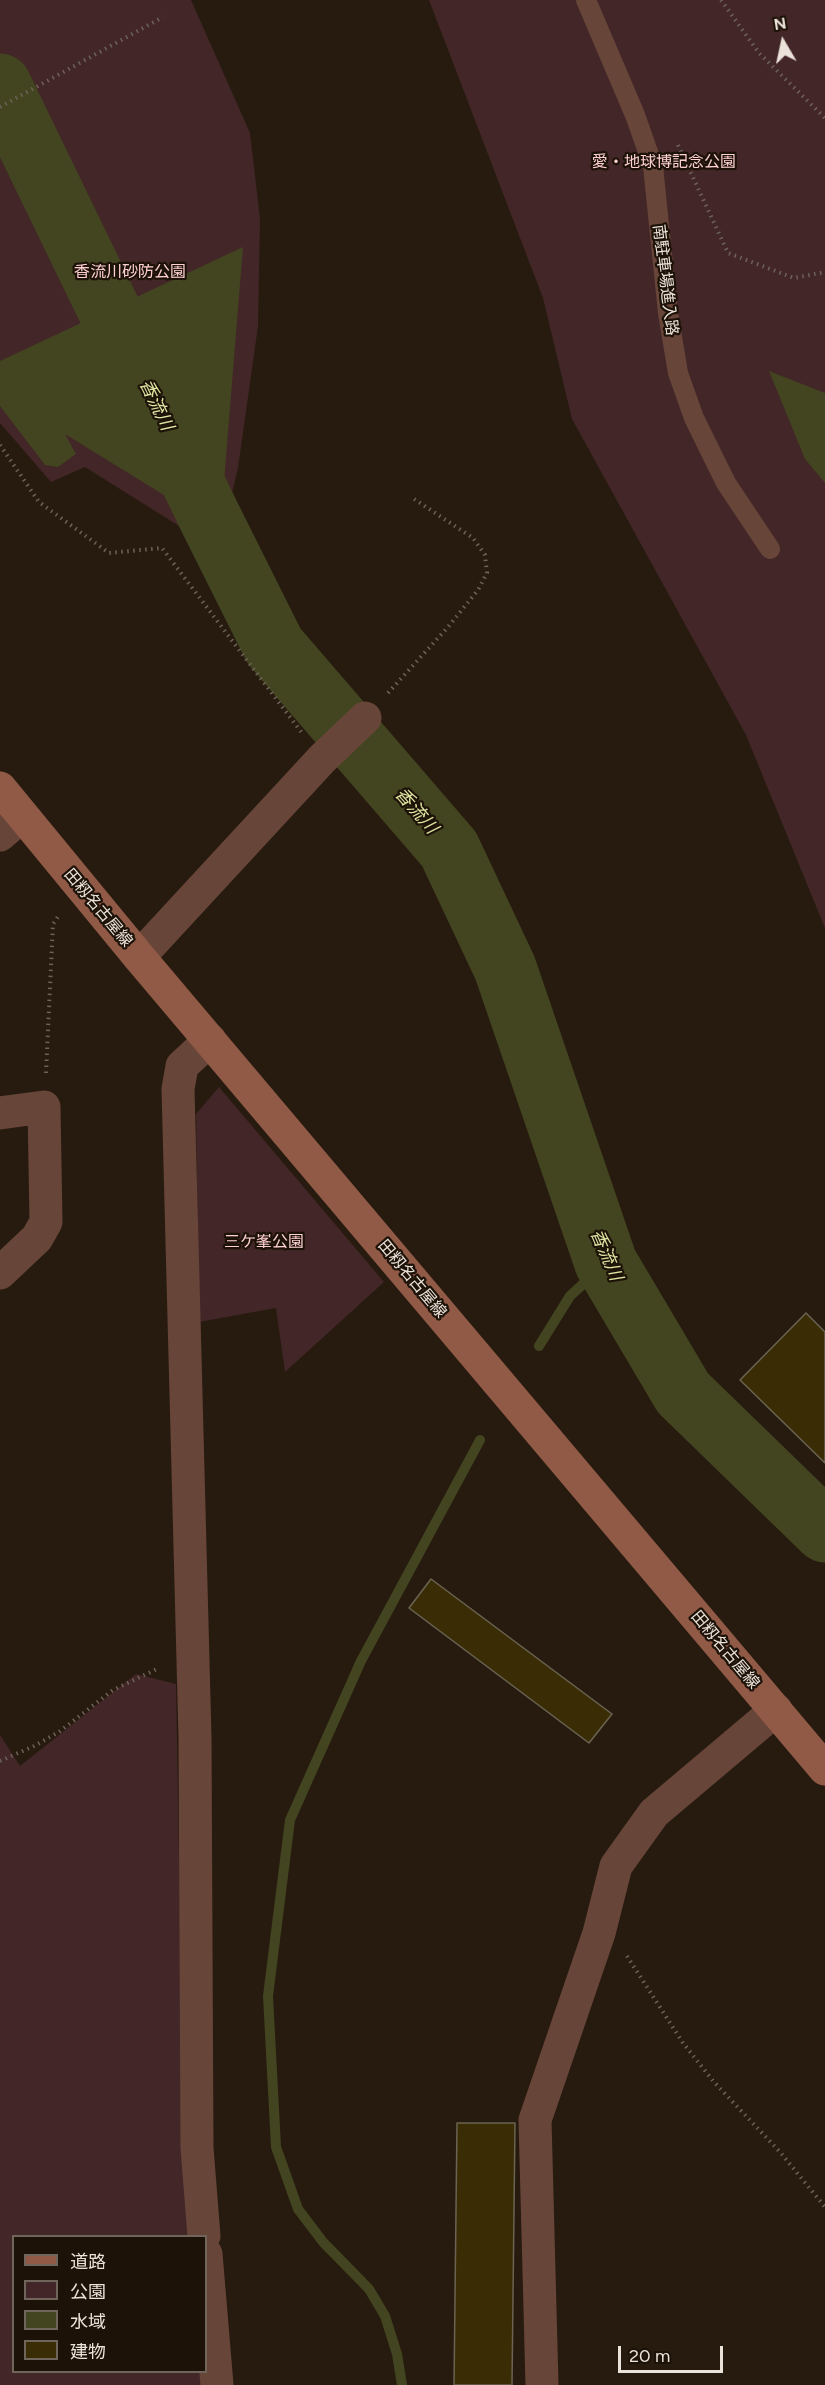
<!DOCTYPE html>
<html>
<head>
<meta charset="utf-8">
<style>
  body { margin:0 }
  #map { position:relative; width:825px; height:2385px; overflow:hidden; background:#271b0f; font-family:Figtree,"Noto Sans JP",sans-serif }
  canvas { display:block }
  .legend { position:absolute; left:12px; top:2235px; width:195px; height:138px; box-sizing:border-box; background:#1d1207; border:2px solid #6f655b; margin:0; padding:8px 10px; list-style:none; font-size:18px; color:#ebe2da }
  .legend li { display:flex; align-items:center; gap:12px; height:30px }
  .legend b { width:30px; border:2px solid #6f655b }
  .north { position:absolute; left:753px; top:12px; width:60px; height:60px; -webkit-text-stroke:4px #1d1207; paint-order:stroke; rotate:351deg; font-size:16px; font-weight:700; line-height:24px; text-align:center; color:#ebe2da }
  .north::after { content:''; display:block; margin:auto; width:21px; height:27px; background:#ebe2da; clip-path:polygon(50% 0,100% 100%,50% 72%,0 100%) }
  .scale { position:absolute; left:618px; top:2346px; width:105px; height:27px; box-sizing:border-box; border:3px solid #ebe2da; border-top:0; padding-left:8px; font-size:18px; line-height:21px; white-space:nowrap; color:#ebe2da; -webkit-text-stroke:4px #1d1207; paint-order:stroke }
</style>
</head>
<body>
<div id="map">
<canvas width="825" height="2385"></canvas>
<ul class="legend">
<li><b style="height:8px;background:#915a47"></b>道路</li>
<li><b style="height:16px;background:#432628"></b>公園</li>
<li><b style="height:16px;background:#424520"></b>水域</li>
<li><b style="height:16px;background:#3a2d06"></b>建物</li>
</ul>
<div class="north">N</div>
<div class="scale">20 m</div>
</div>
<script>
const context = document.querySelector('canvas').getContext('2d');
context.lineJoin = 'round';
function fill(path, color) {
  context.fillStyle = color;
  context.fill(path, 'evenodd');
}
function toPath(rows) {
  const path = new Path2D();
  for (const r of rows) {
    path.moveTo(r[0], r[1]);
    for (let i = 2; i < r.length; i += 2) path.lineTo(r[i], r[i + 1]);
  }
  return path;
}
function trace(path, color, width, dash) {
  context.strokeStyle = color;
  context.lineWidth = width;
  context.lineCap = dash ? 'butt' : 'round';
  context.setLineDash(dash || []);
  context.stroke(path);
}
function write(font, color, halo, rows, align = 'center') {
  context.font = font + ' Figtree,"Noto Sans JP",sans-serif';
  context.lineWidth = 4.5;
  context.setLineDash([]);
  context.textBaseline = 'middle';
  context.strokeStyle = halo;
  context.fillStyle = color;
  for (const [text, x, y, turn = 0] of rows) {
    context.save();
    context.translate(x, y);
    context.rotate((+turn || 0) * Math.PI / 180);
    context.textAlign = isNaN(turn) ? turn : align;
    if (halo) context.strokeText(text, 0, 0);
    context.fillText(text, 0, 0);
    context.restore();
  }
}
const green = toPath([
  [0,0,191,0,250,133,260,219,258,326,238,468,230,502,179,526,85,467,51,482,0,423],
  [429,0,825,0,825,928,746,735,572,419,543,298],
  [219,1087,384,1282,285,1372,276,1308,199,1322,196,1114],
  [136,1674,176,1684,184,2154,191,2236,14,2236,14,2372,202,2372,203,2385,0,2385,0,1735,20,1766]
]);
const water = toPath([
  [243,247,223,494,185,508,65,434,76,454,58,467,45,465,0,406,0,361],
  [769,371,825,393,825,483,805,459]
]);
const stream = toPath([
  [539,1346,570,1296,606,1263],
  [402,2385,397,2354,385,2316,369,2289,323,2242,298,2209,276,2147,268,1996,290,1820,361,1661,480,1440]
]);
const river = toPath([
  [0,85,210,518,274,646,449,849,505,968,606,1263,683,1393,825,1531]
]);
const building = toPath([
  [806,1313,825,1332,825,1463,740,1380,806,1313],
  [431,1579,612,1714,589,1743,409,1608,431,1579],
  [457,2123,515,2123,512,2385,454,2385,457,2123]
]);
const path = toPath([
  [721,0,759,53,825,118],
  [0,107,163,17],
  [678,145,728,253,794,278,825,272],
  [0,445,39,502,109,553,162,548,302,733],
  [388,693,448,627,478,590,487,573,485,555,473,538,411,497],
  [46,1073,53,924,59,915],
  [0,1761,34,1746,59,1732,113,1690,159,1668],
  [627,1956,683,2043,714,2082,780,2152,825,2207]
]);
const lane = toPath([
  [586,0,635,115,653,166,668,313,678,373,694,418,726,483,770,549]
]);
const street = toPath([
  [0,835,22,816],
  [139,957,322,759,365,718],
  [0,1113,44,1107,46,1222,37,1238,0,1273],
  [204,2236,197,2148,195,1737,178,1089,182,1066,210,1040],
  [206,2254,217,2385],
  [542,2385,535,2120,599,1933,616,1866,654,1813,776,1710]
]);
const secondary = toPath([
  [0,788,139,957,825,1769]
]);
const parkNames = [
  ["愛・地球博記念公園",664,162],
  ["香流川砂防公園",130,272],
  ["三ケ峯公園",264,1242]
];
const streetNames = [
  ["南駐車場進入路",665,280,83],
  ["田籾名古屋線",98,908,50],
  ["田籾名古屋線",412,1279,50],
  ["田籾名古屋線",725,1650,50]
];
const waterNames = [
  ["香流川",156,405,64],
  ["香流川",416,811,49],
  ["香流川",606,1255,67]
];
fill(green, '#432628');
fill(water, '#424520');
trace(stream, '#424520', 10);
trace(river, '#424520', 63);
fill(building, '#3a2d06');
trace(building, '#6b6452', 1.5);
trace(path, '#6d6257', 4, [1.5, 4.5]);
trace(lane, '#684539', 20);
trace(street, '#684539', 33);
trace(secondary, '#915a47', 33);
write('16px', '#fdcfd1', '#1d1207', parkNames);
write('16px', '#ebe2da', '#1d1207', streetNames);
write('italic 18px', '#dee4a1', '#1d1207', waterNames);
</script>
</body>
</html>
